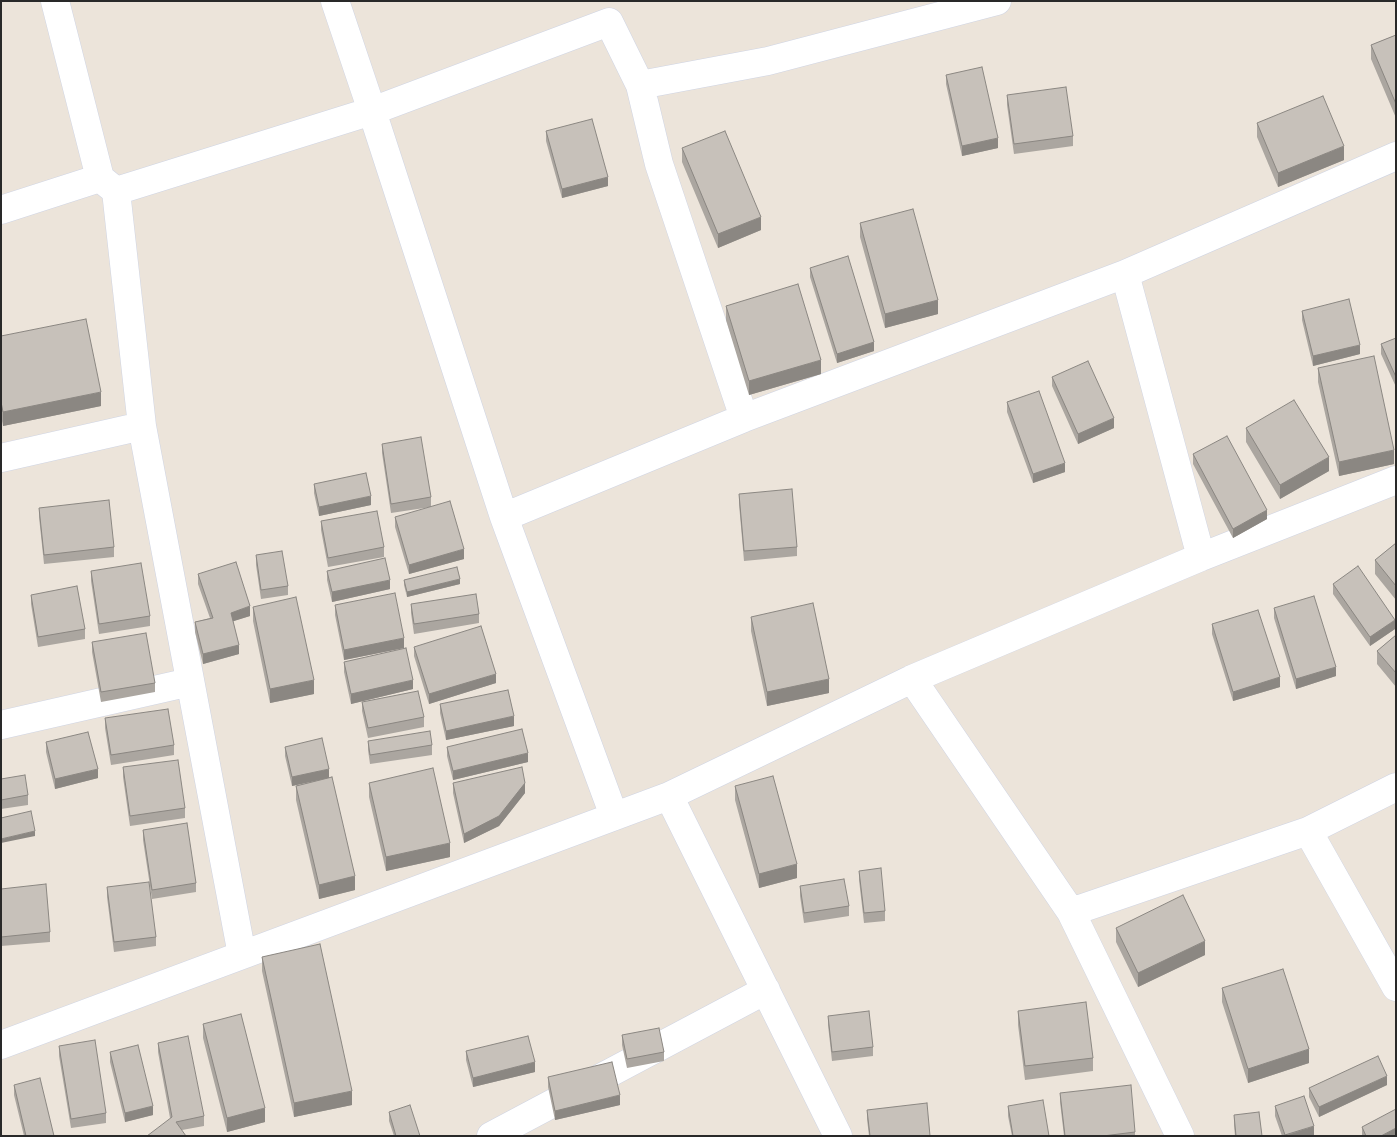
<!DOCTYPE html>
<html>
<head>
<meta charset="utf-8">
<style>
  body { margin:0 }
  #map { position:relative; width:1397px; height:1137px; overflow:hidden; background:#ece4da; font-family:"DejaVu Sans",sans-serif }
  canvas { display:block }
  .frame { position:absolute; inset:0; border:2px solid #292929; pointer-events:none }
</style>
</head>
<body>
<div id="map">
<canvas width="1397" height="1137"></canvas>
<div class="frame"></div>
</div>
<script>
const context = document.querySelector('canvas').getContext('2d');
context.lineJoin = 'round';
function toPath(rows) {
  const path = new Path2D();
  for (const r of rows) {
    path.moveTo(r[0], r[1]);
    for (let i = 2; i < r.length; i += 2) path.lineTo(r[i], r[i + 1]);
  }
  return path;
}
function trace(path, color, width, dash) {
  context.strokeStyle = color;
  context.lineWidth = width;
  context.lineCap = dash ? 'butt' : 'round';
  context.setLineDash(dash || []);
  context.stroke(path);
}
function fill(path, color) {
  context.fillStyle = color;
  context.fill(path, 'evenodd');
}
const minor = toPath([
  [55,1,100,178],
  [116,191,372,111,335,1],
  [1,210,100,178,116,191,142,426],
  [1125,274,1201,557],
  [744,418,659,164,640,85,768,61,997,1],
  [1,458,142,426,242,955],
  [504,517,744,418,1125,274,1396,156],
  [1,725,190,682],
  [614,816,504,517,372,111,609,22,640,85],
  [1308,831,1396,987],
  [1071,912,912,679,1201,557,1396,480],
  [1,1045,669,796],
  [491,1136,766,990],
  [838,1136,669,796,912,679],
  [1180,1136,1071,912,1308,831,1396,787]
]);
const wall = toPath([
  [1396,35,1396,118,1371,59,1371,45],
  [946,75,998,148,962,156,946,84],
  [1007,95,1073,136,1073,146,1014,154,1007,105],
  [1257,123,1344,160,1278,187,1257,137],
  [546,131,608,186,562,198,546,141],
  [682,148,761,230,718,248,682,162],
  [860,223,938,314,885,328,860,237],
  [810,268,874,351,837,363,810,277],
  [726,306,821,374,749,395,726,320],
  [1302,311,1360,354,1313,366,1302,320],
  [1,336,101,406,3,426,1,416],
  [1396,338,1396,387,1381,354,1381,344],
  [1318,368,1394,464,1339,476,1318,382],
  [1052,377,1114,428,1078,444,1052,386],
  [1007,402,1065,472,1033,483,1007,412],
  [1246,428,1329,471,1280,499,1246,442],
  [382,444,431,497,431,507,391,513,382,453],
  [1193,454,1267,519,1233,538,1193,464],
  [314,484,371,505,319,516,314,493],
  [739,494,797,547,797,556,744,561,739,504],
  [39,508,114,547,114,557,44,564,39,517],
  [395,517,464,559,409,574,395,527],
  [321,521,384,547,384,557,328,567,321,530],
  [1396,543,1396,600,1375,574,1375,560],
  [256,555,288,586,288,595,261,599,256,565],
  [91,571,150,616,150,626,99,634,91,581],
  [327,571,390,589,332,602,327,580],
  [198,574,250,616,233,621,239,654,203,664,195,632,195,622,210,618,198,584],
  [404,580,460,584,407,597,404,585],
  [1333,584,1395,629,1370,646,1333,594],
  [31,595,85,629,85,639,38,647,31,604],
  [411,604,479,614,479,623,414,634,411,613],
  [335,605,404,648,344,660,335,615],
  [253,607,314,694,270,703,253,621],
  [1274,608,1336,676,1296,689,1274,618],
  [751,617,829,693,767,706,751,631],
  [1212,624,1280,687,1233,701,1212,634],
  [1396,635,1396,687,1377,664,1377,651],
  [92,642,155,683,155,692,101,702,92,652],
  [414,647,496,683,429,704,414,656],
  [344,662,413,689,351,704,344,672],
  [362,702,424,717,424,727,368,738,362,711],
  [440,704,514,726,446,740,440,713],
  [105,718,174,745,174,755,111,765,105,728],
  [368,741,432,745,432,755,370,764,368,750],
  [46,742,98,778,55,789,46,752],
  [285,747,329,778,355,890,319,899,296,800,296,786,327,778,292,786,285,756],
  [447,747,528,762,453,780,447,756],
  [123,767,185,808,185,818,130,826,123,777],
  [1,779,28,795,28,805,1,809],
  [369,783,450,857,386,871,369,797],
  [453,783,525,793,499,826,464,843,453,793],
  [735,786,797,878,759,888,735,800],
  [143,830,196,883,196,892,152,899,143,840],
  [859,871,885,911,885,921,864,923,859,880],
  [800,886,849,906,849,916,804,923,800,896],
  [107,887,156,937,156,946,114,952,107,897],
  [1,889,50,932,50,942,1,946],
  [1116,928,1205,955,1138,987,1116,942],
  [262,957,352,1105,294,1117,262,971],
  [1222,988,1309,1063,1248,1083,1222,1002],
  [1018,1011,1093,1058,1093,1071,1025,1080,1018,1025],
  [828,1016,873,1047,873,1056,832,1061,828,1025],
  [203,1024,265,1122,227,1132,203,1038],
  [622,1035,664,1052,664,1061,627,1068,622,1045],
  [158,1043,204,1116,204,1126,182,1130,170,1118,158,1052],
  [59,1046,106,1113,106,1123,71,1128,59,1056],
  [466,1051,535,1072,473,1087,466,1060],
  [110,1052,153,1115,125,1122,110,1062],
  [548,1077,620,1105,555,1120,548,1087],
  [14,1085,54,1136,24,1136,14,1095],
  [1387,1085,1319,1117,1309,1097,1309,1088],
  [1060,1093,1135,1132,1135,1136,1064,1136,1060,1102],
  [1008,1106,1049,1136,1012,1136,1008,1116],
  [1275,1106,1314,1136,1282,1136,1275,1116],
  [867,1110,930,1136,869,1136,867,1119],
  [389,1112,420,1136,394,1136,389,1121],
  [1234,1115,1262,1136,1235,1136,1234,1125],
  [1362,1127,1396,1136,1362,1136]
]);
const shadedWall = toPath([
  [998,138,998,148,962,156,962,146],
  [1344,146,1344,160,1278,187,1278,173],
  [608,177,608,186,562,198,562,189],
  [761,217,761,230,718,248,718,234],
  [938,300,938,314,885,328,885,314],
  [874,342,874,351,837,363,837,354],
  [1360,345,1360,354,1313,366,1313,356],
  [821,360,821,374,749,395,749,381],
  [101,392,101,406,3,426,3,412],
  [1114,418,1114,428,1078,444,1078,434],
  [1394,450,1394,464,1339,476,1339,462],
  [1329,457,1329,471,1280,499,1280,485],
  [1065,463,1065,472,1033,483,1033,474],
  [371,496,371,505,319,516,319,507],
  [1267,510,1267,519,1233,538,1233,529],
  [464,549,464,559,409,574,409,565],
  [460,579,460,584,407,597,407,592],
  [390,580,390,589,332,602,332,592],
  [250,606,250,616,231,622,231,613],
  [1395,620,1395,629,1370,646,1370,637],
  [404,638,404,648,344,660,344,650],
  [239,645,239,654,203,664,203,654],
  [1336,667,1336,676,1296,689,1296,679],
  [496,674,496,683,429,704,429,694],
  [1280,677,1280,687,1233,701,1233,692],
  [829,679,829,693,767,706,767,692],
  [314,680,314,694,270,703,270,689],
  [413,680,413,689,351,704,351,694],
  [514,716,514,726,446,740,446,731],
  [528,753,528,762,453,780,453,771],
  [98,769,98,778,55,789,55,779],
  [329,769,329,778,292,786,292,777],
  [525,783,525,793,499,826,464,843,464,834],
  [35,831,35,836,1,843,1,839],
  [450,843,450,857,386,871,386,857],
  [797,864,797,878,759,888,759,874],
  [355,876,355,890,319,899,319,885],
  [1205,941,1205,955,1138,987,1138,973],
  [1309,1049,1309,1063,1248,1083,1248,1069],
  [535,1062,535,1072,473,1087,473,1078],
  [1387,1076,1387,1085,1319,1117,1319,1107],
  [352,1091,352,1105,294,1117,294,1103],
  [620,1095,620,1105,555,1120,555,1111],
  [153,1106,153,1115,125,1122,125,1113],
  [265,1108,265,1122,227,1132,227,1118],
  [1314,1126,1314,1136,1285,1136],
  [1396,1128,1396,1136,1381,1136]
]);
const building = toPath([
  [1396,35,1396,104,1371,45,1396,35],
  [982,67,998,138,962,146,946,75,982,67],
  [1066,87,1073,136,1014,144,1007,95,1066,87],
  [1323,96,1344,146,1278,173,1257,123,1323,96],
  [592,119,608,177,562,189,546,131,592,119],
  [725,131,761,217,718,234,682,148,725,131],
  [913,209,938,300,885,314,860,223,913,209],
  [848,256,874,342,837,354,810,268,848,256],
  [798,284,821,360,749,381,726,306,798,284],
  [1349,299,1360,345,1313,356,1302,311,1349,299],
  [86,319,101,392,3,412,1,402,1,336,86,319],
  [1396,338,1396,377,1381,344,1396,338],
  [1374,356,1394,450,1339,462,1318,368,1374,356],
  [1088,361,1114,418,1078,434,1052,377,1088,361],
  [1039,391,1065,463,1033,474,1007,402,1039,391],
  [1294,400,1329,457,1280,485,1246,428,1294,400],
  [1227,436,1267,510,1233,529,1193,454,1227,436],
  [421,437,431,497,391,504,382,444,421,437],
  [366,473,371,496,319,507,314,484,366,473],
  [792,489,797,547,744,551,739,494,792,489],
  [109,500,114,547,44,555,39,508,109,500],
  [450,501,464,549,409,565,395,517,450,501],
  [377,511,384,547,328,558,321,521,377,511],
  [1396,543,1396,586,1375,560,1396,543],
  [282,551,288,586,261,590,256,555,282,551],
  [385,558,390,580,332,592,327,571,385,558],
  [236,562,250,606,231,613,239,645,203,654,195,622,213,618,198,574,236,562],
  [141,563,150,616,99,624,91,571,141,563],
  [1358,566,1395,620,1370,637,1333,584,1358,566],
  [457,567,460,579,407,592,404,580,457,567],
  [77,586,85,629,38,637,31,595,77,586],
  [395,593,404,638,344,650,335,605,395,593],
  [476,594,479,614,414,624,411,604,476,594],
  [1314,596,1336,667,1296,679,1274,608,1314,596],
  [296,597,314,680,270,689,253,607,296,597],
  [813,603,829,679,767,692,751,617,813,603],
  [1258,610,1280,677,1233,692,1212,624,1258,610],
  [481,626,496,674,429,694,414,647,481,626],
  [146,633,155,683,101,692,92,642,146,633],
  [1396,635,1396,673,1377,651,1396,635],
  [406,648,413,680,351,694,344,662,406,648],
  [508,690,514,716,446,731,440,704,508,690],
  [418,691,424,717,368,728,362,702,418,691],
  [168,709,174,745,111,755,105,718,168,709],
  [522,729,528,753,453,771,447,747,522,729],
  [430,731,432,745,370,755,368,741,430,731],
  [88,732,98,769,55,779,46,742,88,732],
  [322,738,329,769,292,777,285,747,322,738],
  [178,760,185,808,130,816,123,767,178,760],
  [522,767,525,783,499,816,464,834,453,783,522,767],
  [433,768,450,843,386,857,369,783,433,768],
  [25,775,28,795,1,800,1,779,25,775],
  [773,776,797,864,759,874,735,786,773,776],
  [332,777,355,876,319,885,296,786,332,777],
  [31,811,35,831,1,839,1,818,31,811],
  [187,823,196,883,152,890,143,830,187,823],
  [881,868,885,911,864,913,859,871,881,868],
  [844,879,849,906,804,913,800,886,844,879],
  [149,882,156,937,114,942,107,887,149,882],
  [46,884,50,932,1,937,1,889,46,884],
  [1183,895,1205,941,1138,973,1116,928,1183,895],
  [320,944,352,1091,294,1103,262,957,320,944],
  [1283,969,1309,1049,1248,1069,1222,988,1283,969],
  [1086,1002,1093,1058,1025,1066,1018,1011,1086,1002],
  [869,1011,873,1047,832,1052,828,1016,869,1011],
  [241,1014,265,1108,227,1118,203,1024,241,1014],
  [659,1028,664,1052,627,1059,622,1035,659,1028],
  [188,1036,204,1116,176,1122,186,1136,147,1136,172,1117,158,1043,188,1036],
  [528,1036,535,1062,473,1078,466,1051,528,1036],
  [95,1040,106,1113,71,1119,59,1046,95,1040],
  [138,1045,153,1106,125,1113,110,1052,138,1045],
  [1378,1056,1387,1076,1319,1107,1309,1088,1378,1056],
  [612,1062,620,1095,555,1111,548,1077,612,1062],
  [40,1078,54,1136,26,1136,14,1085,40,1078],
  [1131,1085,1135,1132,1103,1136,1065,1136,1060,1093,1131,1085],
  [1304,1096,1314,1126,1285,1135,1275,1106,1304,1096],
  [1043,1100,1049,1136,1013,1136,1008,1106,1043,1100],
  [927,1103,930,1136,870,1136,867,1110,927,1103],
  [410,1105,420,1136,396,1136,389,1112,410,1105],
  [1396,1109,1396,1128,1381,1136,1366,1136,1362,1127,1396,1109],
  [1259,1112,1262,1136,1236,1136,1234,1115,1259,1112]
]);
trace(minor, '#cfd4e3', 29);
trace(minor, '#fff', 28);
fill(wall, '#aba6a0');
fill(shadedWall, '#8b8782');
fill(building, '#c7c1ba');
trace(building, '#8b8782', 1);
</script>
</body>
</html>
